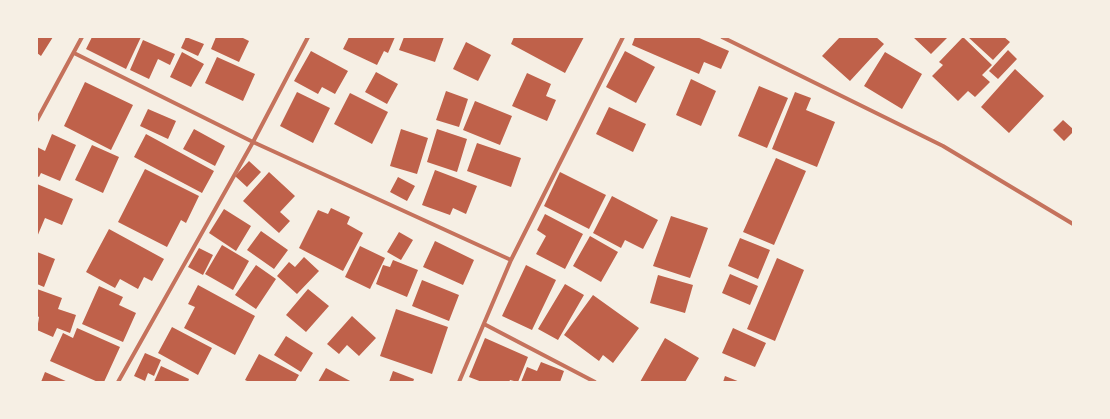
<!DOCTYPE html>
<html>
<head>
<meta charset="utf-8">
<style>
  body { margin:0 }
  #map { position:relative; width:1110px; height:419px; overflow:hidden; background:#f6efe4; font-family:"Space Grotesk",sans-serif }
  canvas { display:block }
  .frame { position:absolute; inset:0; border:38px solid #f6efe4; pointer-events:none }
</style>
</head>
<body>
<div id="map">
<canvas width="1110" height="419"></canvas>
<div class="frame"></div>
</div>
<script>
const context = document.querySelector('canvas').getContext('2d');
context.lineJoin = 'round';
function fill(path, color) {
  context.fillStyle = color;
  context.fill(path, 'evenodd');
}
function toPath(rows) {
  const path = new Path2D();
  for (const r of rows) {
    path.moveTo(r[0], r[1]);
    for (let i = 2; i < r.length; i += 2) path.lineTo(r[i], r[i + 1]);
  }
  return path;
}
function trace(path, color, width, dash) {
  context.strokeStyle = color;
  context.lineWidth = width;
  context.lineCap = dash ? 'butt' : 'round';
  context.setLineDash(dash || []);
  context.stroke(path);
}
const building = toPath([
  [37,37,53,37,41,56,37,53],
  [92,37,141,37,126,69,86,49],
  [186,37,204,44,198,56,181,48],
  [216,37,241,37,249,41,239,62,211,49],
  [349,37,395,37,388,53,384,51,377,65,343,49],
  [404,37,444,37,435,62,399,50],
  [514,37,584,37,565,73,511,44],
  [635,37,697,37,729,51,721,69,704,62,699,74,632,45],
  [840,37,876,37,884,44,850,81,822,56],
  [913,37,948,37,931,54],
  [963,37,992,65,982,75,990,82,975,97,968,91,958,101,932,76,943,65,939,62],
  [968,37,1004,37,1010,42,993,60],
  [143,40,175,54,170,65,158,59,149,79,130,70],
  [466,42,491,55,478,81,453,69],
  [1008,50,1017,59,998,79,989,71],
  [311,51,348,71,335,94,322,87,318,94,294,81],
  [625,51,655,67,636,103,606,87],
  [182,52,204,64,191,87,170,77],
  [885,52,922,74,902,109,864,86],
  [217,57,255,74,243,101,205,83],
  [1015,69,1044,96,1009,133,981,107],
  [376,72,398,84,387,104,365,92],
  [527,73,551,84,546,96,556,100,547,121,512,106],
  [691,79,716,91,701,126,676,115],
  [85,82,133,105,111,150,64,126],
  [759,86,788,98,767,148,738,136],
  [446,91,468,99,459,127,436,120],
  [297,92,330,108,313,143,280,126],
  [795,92,811,98,806,110,835,122,817,167,772,149],
  [350,93,388,112,372,144,334,124],
  [475,101,512,116,500,145,463,130],
  [609,107,646,124,633,152,596,134],
  [148,109,176,121,168,139,140,126],
  [1063,120,1073,129,1073,132,1064,141,1053,130],
  [194,129,225,146,215,166,183,149],
  [401,129,428,138,417,174,390,166],
  [437,129,467,139,457,172,427,162],
  [52,134,76,145,60,181,41,173,39,177,37,176,37,147,45,151],
  [146,134,214,171,202,193,134,157],
  [477,143,521,158,511,187,467,171],
  [92,145,119,157,103,193,75,180],
  [776,158,806,171,774,245,743,232],
  [249,161,261,172,247,187,235,176],
  [145,169,199,196,186,223,181,220,167,247,118,222],
  [435,170,477,186,466,214,453,208,450,215,422,205],
  [269,172,295,196,280,212,290,221,279,233,243,201],
  [560,172,606,195,589,229,544,206],
  [398,177,415,186,407,201,390,192],
  [37,184,73,199,62,225,45,218,37,237],
  [612,196,658,220,643,249,625,240,621,248,593,233],
  [331,208,350,217,347,224,363,233,343,271,299,248,318,210,328,214],
  [224,209,251,226,236,251,209,233],
  [545,214,583,234,565,269,536,254,546,236,537,230],
  [671,216,708,228,690,278,653,266],
  [109,229,164,259,152,281,144,277,138,289,120,279,115,288,86,272],
  [261,231,288,250,274,269,247,250],
  [399,232,413,240,401,260,387,252],
  [590,236,618,252,601,282,573,266],
  [740,238,770,250,758,279,728,266],
  [435,241,474,260,463,285,423,267],
  [222,245,249,261,233,290,205,274],
  [360,246,385,258,370,289,345,277],
  [199,248,213,255,203,275,188,267],
  [37,252,55,259,44,287,37,284],
  [304,257,319,271,297,294,277,276,289,262,295,267],
  [777,258,804,270,775,341,747,329],
  [393,260,418,270,407,297,376,284,383,265,390,267],
  [256,265,276,279,256,309,235,295],
  [526,265,556,280,532,330,502,316],
  [730,274,758,286,750,305,722,293],
  [658,275,693,285,685,313,650,303],
  [422,280,459,295,449,321,412,306],
  [565,284,584,295,558,340,538,329],
  [198,285,255,316,235,355,184,328,195,307,188,304],
  [99,286,123,297,119,305,136,313,123,342,82,324],
  [37,289,62,298,58,309,76,315,70,333,57,328,53,337,37,330,39,317,37,316],
  [308,289,329,306,306,332,286,315],
  [593,295,639,328,613,363,603,355,599,361,564,335],
  [396,309,448,327,432,374,380,356],
  [352,316,376,338,359,356,347,345,339,354,327,344],
  [172,327,212,348,198,375,158,353],
  [77,328,120,347,104,382,98,382,50,361,63,333,73,338],
  [733,328,766,343,755,367,722,353],
  [286,336,313,353,301,372,274,355],
  [485,338,528,357,518,382,510,380,509,382,482,382,469,377],
  [665,338,699,358,685,382,640,382],
  [145,353,161,360,154,376,148,373,145,381,134,376],
  [259,354,299,375,295,382,249,382,245,380],
  [541,362,564,371,560,382,521,382,527,367,537,371],
  [161,366,189,379,188,382,154,382],
  [326,368,352,382,318,382],
  [393,371,414,379,413,382,389,382],
  [45,372,68,382,41,382],
  [725,376,740,382,723,382]
]);
const minor = toPath([
  [722,37,943,146,1073,224],
  [74,53,253,142,511,260],
  [37,120,82,37],
  [484,324,595,382],
  [118,382,253,142,308,37],
  [459,382,511,260,623,37]
]);
fill(building, '#bf614a');
trace(minor, '#c5725c', 4);
</script>
</body>
</html>
